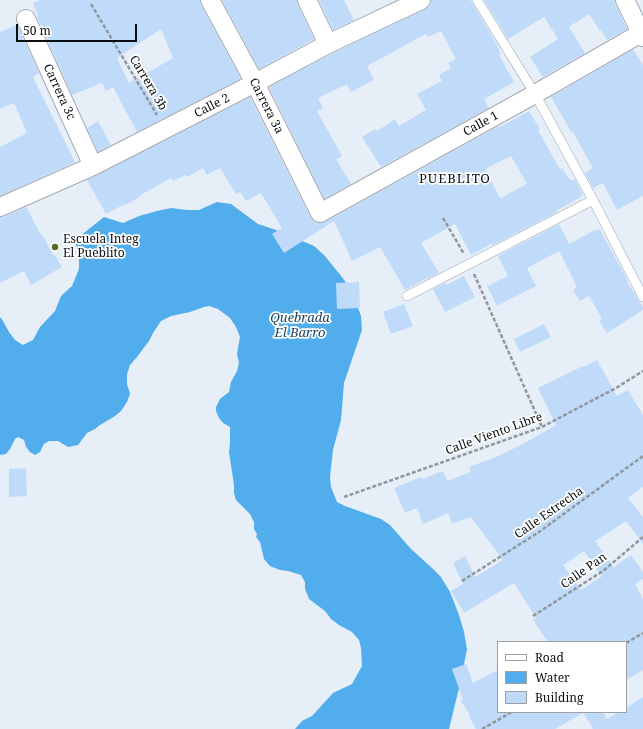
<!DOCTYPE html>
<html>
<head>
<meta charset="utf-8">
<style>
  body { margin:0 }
  #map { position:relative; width:643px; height:729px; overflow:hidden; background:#e6eef8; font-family:"Noto Serif",serif }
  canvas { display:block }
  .legend { position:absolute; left:497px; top:641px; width:130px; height:72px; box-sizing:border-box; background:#fff; border:1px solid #9d9fa0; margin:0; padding:5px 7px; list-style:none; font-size:12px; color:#0b0e11 }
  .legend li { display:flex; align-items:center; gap:8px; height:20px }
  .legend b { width:20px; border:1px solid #9d9fa0 }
  .scale { position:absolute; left:16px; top:24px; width:121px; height:18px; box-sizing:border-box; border:2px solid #0b0e11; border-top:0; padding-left:5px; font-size:12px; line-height:14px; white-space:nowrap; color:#0b0e11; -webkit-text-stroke:3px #fff; paint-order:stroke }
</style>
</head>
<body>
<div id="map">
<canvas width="643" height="729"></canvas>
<ul class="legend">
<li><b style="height:5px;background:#fff"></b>Road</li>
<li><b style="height:11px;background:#52aded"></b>Water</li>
<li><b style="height:11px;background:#c0dbf9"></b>Building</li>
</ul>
<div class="scale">50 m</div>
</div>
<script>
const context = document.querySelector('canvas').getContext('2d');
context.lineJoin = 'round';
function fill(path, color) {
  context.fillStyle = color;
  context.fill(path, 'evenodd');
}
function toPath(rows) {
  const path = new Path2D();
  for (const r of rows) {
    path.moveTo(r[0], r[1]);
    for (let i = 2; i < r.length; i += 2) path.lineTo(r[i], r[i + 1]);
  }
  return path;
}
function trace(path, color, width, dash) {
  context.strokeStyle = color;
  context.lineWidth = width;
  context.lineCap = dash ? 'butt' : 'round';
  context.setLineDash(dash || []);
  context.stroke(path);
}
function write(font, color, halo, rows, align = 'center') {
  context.font = font + ' "Noto Serif",serif';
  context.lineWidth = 3.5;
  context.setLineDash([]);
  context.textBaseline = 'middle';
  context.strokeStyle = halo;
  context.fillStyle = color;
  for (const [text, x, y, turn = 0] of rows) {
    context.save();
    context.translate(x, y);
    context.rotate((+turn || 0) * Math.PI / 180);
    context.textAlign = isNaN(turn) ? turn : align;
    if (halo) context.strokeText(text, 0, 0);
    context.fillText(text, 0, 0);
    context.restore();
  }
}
const water = toPath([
  [217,202,231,204,258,224,276,230,314,246,324,255,342,277,352,291,361,316,362,330,344,383,341,420,333,450,330,477,331,487,337,502,345,506,381,519,390,525,411,549,432,568,441,577,450,592,459,615,464,632,467,649,460,684,449,729,295,729,302,721,312,716,333,693,352,684,362,666,361,648,359,640,352,632,339,625,331,619,325,611,309,599,305,589,305,582,301,575,288,571,280,570,270,566,264,559,260,542,256,537,257,534,254,529,254,522,250,514,236,500,234,493,234,485,229,452,230,443,230,427,223,423,219,418,216,411,216,407,220,399,229,392,231,382,237,371,239,363,237,354,240,337,236,327,230,318,218,309,209,306,204,307,190,312,171,316,161,321,153,333,149,341,137,357,130,365,127,374,127,384,130,394,127,402,121,411,115,416,100,425,95,429,87,433,78,445,68,447,58,441,49,441,44,444,40,452,35,455,30,452,26,447,24,440,18,437,15,439,10,449,6,454,0,455,0,317,3,321,9,332,15,340,23,345,33,340,40,327,55,311,61,296,72,286,79,269,79,259,75,240,104,217,123,223,139,216,157,211,171,208,187,210,199,210]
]);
const building = toPath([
  [40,0,200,0,201,5,241,79,137,132,113,87,106,91,102,83,72,95,37,17,38,16,33,3],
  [161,29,173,58,129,83,117,58],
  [222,0,297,0,298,5,314,39,259,69],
  [319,0,344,0,354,20,333,30],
  [431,0,471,0,472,3,498,46,497,46,501,54,499,55,514,82,484,99,489,108,381,167,362,137,375,129,377,131,395,119,399,126,426,110,417,94,442,81,439,75,451,68,448,63,456,59,441,31,428,37,426,34,367,66,374,80,351,92,347,84,318,98,323,108,317,111,342,156,336,159,351,184,324,199,269,87,333,53,425,9,430,6],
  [484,0,615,0,616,5,627,29,607,40,601,30,600,31,589,14,569,27,585,53,543,77,530,57,558,39,544,17,508,39],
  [17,25,39,73,33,77,75,162,0,196,0,147,27,133,14,103,0,109,0,32],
  [633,49,643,65,643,196,617,210,603,183,593,188,585,173,593,168,573,132,572,133,551,97],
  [250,97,311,218,314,222,319,223,325,222,499,126,500,127,529,111,540,129,538,130,560,170,562,168,569,179,571,179,572,181,575,179,583,195,580,196,581,197,556,211,557,212,493,245,491,244,471,255,455,224,421,243,439,273,427,279,427,278,405,290,380,247,352,261,334,221,284,253,272,234,282,228,261,193,246,201,240,192,236,194,220,168,207,175,203,168,187,177,186,175,173,181,171,178,139,196,140,197,125,205,125,204,106,214,87,180],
  [511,156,527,184,500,198,485,169],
  [98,121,111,145,98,152,87,128],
  [26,207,41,235,42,234,53,255,55,255,62,267,31,285,24,271,0,283,0,217,4,217],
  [559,224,569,244,595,230,600,230,628,281,627,282,643,307,643,310,607,333,599,321,602,319,589,296,580,301,573,290,577,287,559,251,527,268,536,286,497,306,487,286,508,276,498,256],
  [464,276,475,297,445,312,433,289,445,283,446,285],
  [359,282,360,308,337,309,336,283],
  [404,304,413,326,391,334,383,312],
  [544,324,551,337,520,352,514,339],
  [597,360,617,396,628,390,643,415,643,487,628,498,643,517,643,544,626,521,595,541,614,567,631,555,643,572,643,579,635,584,643,599,643,670,626,680,626,642,548,642,533,620,536,618,514,583,464,613,451,591,463,584,453,563,465,556,475,577,503,560,471,517,452,524,448,513,423,524,417,508,405,513,394,488,421,477,422,479,443,471,447,481,471,472,469,467,496,457,523,444,556,425,538,388,583,366,584,367],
  [584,551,602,576,581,590,563,565],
  [26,468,27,496,9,497,9,469],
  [466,664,473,683,498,670,498,712,603,712,607,719,619,712,626,712,626,708,643,697,643,729,592,729,593,728,583,713,555,729,476,729,469,716,470,715,461,701,463,700,452,669]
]);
const path = toPath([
  [91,4,157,115],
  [443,218,464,254],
  [474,274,542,427],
  [344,497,542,427,616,388,643,371],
  [462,581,539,532,643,456],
  [533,616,603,571,643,537],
  [626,643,643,633],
  [482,729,512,712]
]);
const service = toPath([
  [477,0,535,94,593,200,643,297],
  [407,296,593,200]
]);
const minor = toPath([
  [210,0,255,83,320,213,535,94,641,33],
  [307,0,328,44],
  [625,0,643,37],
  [26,19,93,166],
  [0,207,93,166,255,83,328,44,421,0]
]);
const markers = [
  [55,247,4,"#556f22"]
];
const streetNames = [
  ["Carrera 3b",148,83,59],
  ["Carrera 3c",59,92,65],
  ["Calle 2",212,106,-27],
  ["Carrera 3a",266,106,63],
  ["Calle 1",481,124,-29],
  ["Calle Viento Libre",494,434,-20],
  ["Calle Estrecha",549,513,-35],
  ["Calle Pan",584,571,-35]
];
const poiNames = [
  ["Escuela Integ",63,240],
  ["El Pueblito",63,254]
];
const neighbourhoodNames = [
  ["PUEBLITO",455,179]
];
const waterNames = [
  ["Quebrada",300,318],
  ["El Barro",300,333]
];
fill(water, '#52aded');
fill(building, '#c0dbf9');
trace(service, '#a2aab3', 10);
trace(minor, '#a2aab3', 20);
trace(path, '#91979e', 2.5, [4, 2]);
trace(service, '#fff', 9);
trace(minor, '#fff', 18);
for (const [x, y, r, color] of markers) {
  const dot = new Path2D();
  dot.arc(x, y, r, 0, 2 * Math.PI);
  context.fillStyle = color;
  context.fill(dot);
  trace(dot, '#fff', 1.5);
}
write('12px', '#0b0e11', '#fff', streetNames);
write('12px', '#0b0e11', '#fff', poiNames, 'left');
context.letterSpacing = '1px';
write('13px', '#0b0e11', '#fff', neighbourhoodNames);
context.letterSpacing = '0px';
write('italic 13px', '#204561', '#fff', waterNames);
</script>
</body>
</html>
